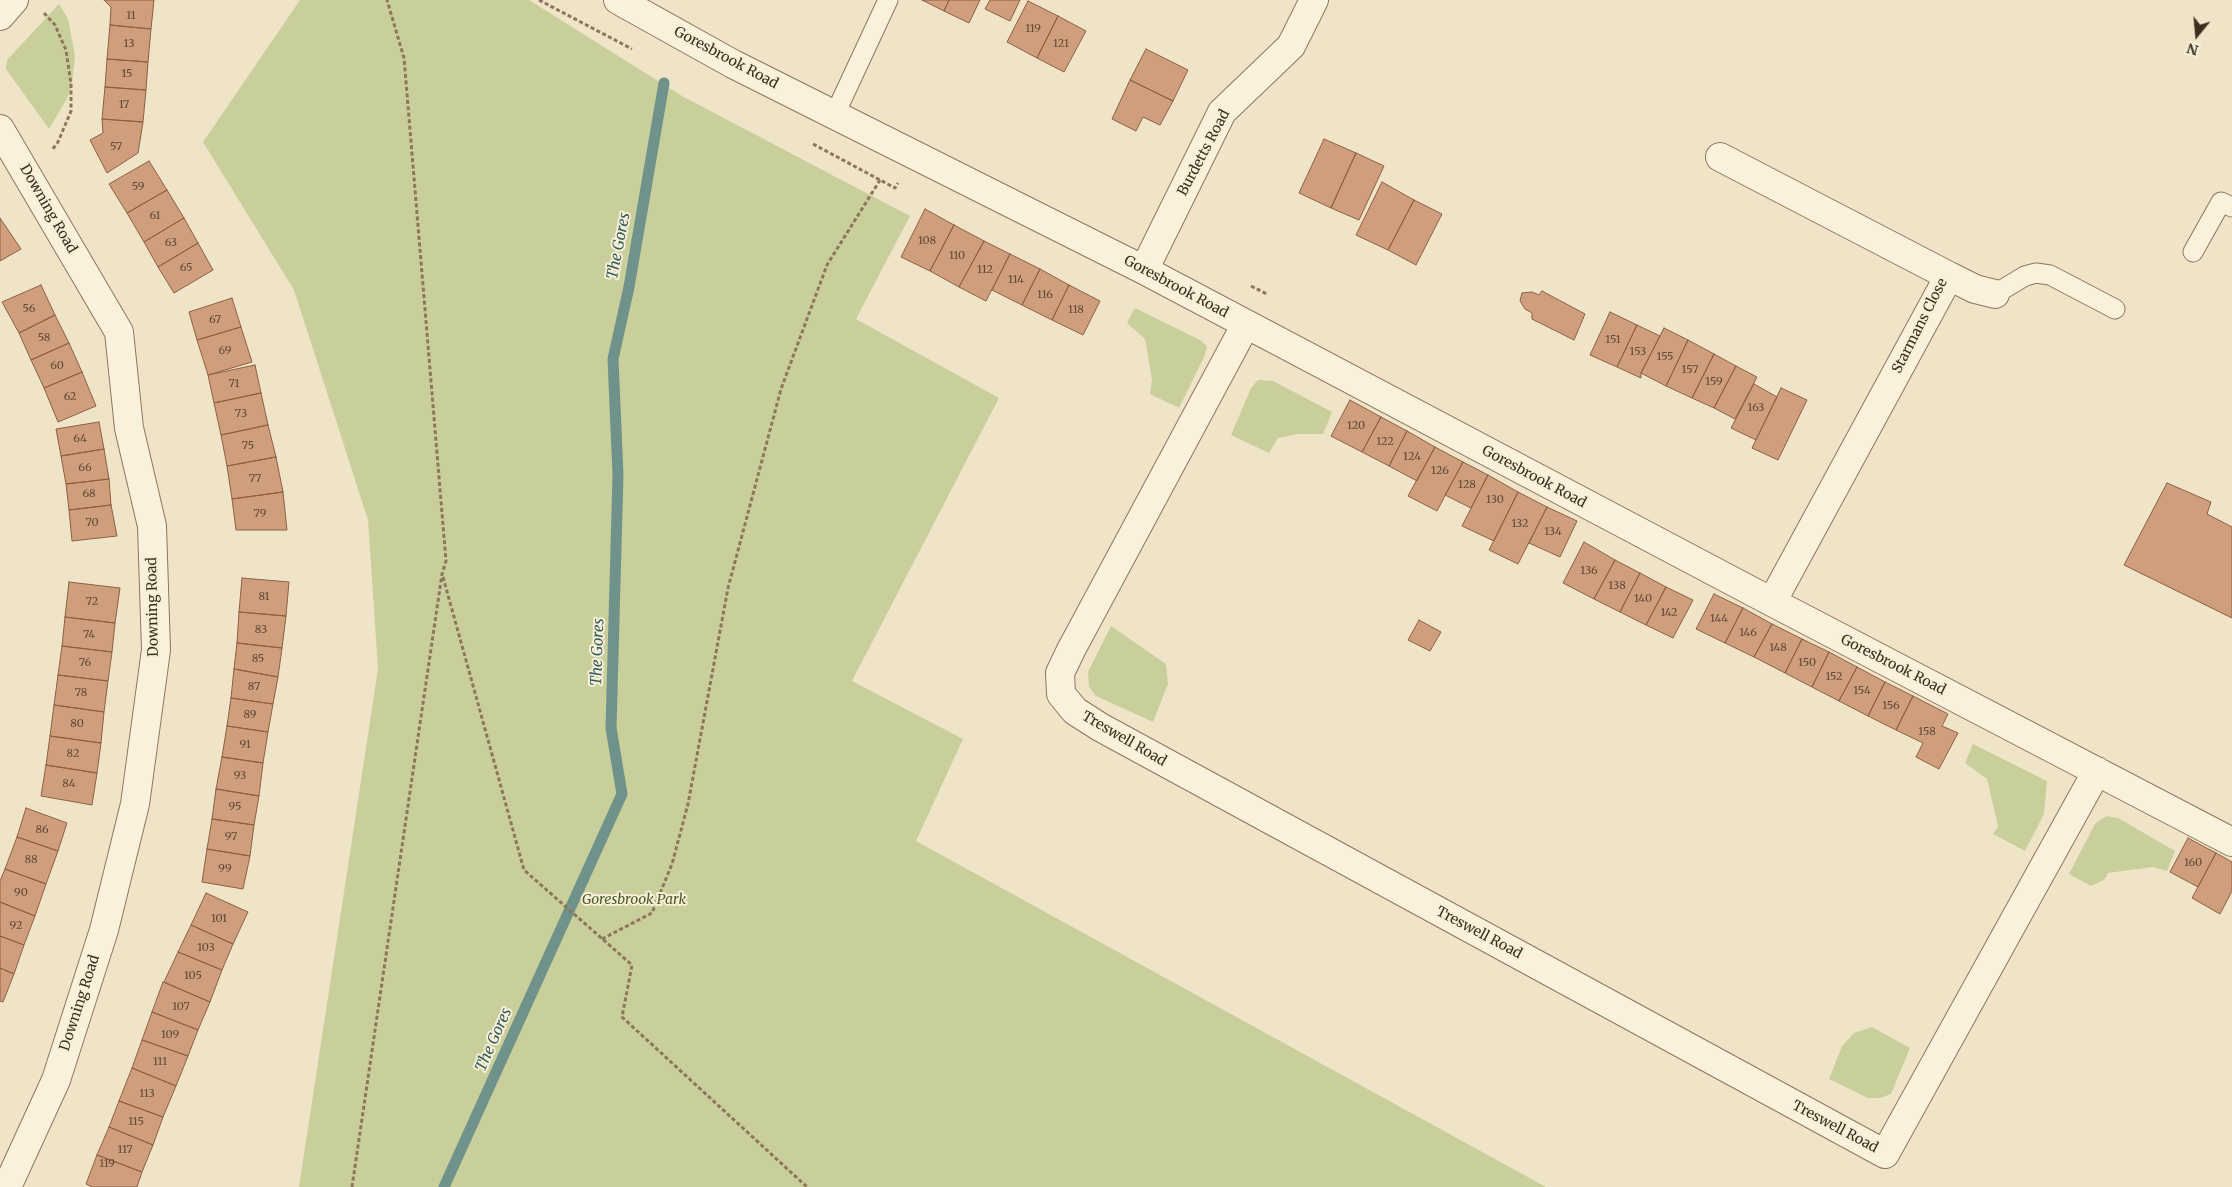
<!DOCTYPE html>
<html>
<head>
<meta charset="utf-8">
<style>
  body { margin:0 }
  #map { position:relative; width:2232px; height:1187px; overflow:hidden; background:#f0e4c8; font-family:Merriweather,serif }
  canvas { display:block }
  .north { position:absolute; left:2172px; top:10px; width:50px; height:50px; -webkit-text-stroke:4px #f7eed8; paint-order:stroke; rotate:197deg; font-size:14px; font-weight:700; line-height:20px; text-align:center; color:#3d2e20 }
  .north::after { content:''; display:block; margin:auto; width:18px; height:22px; background:#3d2e20; clip-path:polygon(50% 0,100% 100%,50% 72%,0 100%) }
</style>
</head>
<body>
<div id="map">
<canvas width="2232" height="1187"></canvas>
<div class="north">N</div>
</div>
<script>
const context = document.querySelector('canvas').getContext('2d');
context.lineJoin = 'round';
function fill(path, color) {
  context.fillStyle = color;
  context.fill(path, 'evenodd');
}
function toPath(rows) {
  const path = new Path2D();
  for (const r of rows) {
    path.moveTo(r[0], r[1]);
    for (let i = 2; i < r.length; i += 2) path.lineTo(r[i], r[i + 1]);
  }
  return path;
}
function trace(path, color, width, dash) {
  context.strokeStyle = color;
  context.lineWidth = width;
  context.lineCap = dash ? 'butt' : 'round';
  context.setLineDash(dash || []);
  context.stroke(path);
}
function write(font, color, halo, rows, align = 'center') {
  context.font = font + ' Merriweather,serif';
  context.lineWidth = 4;
  context.setLineDash([]);
  context.textBaseline = 'middle';
  context.strokeStyle = halo;
  context.fillStyle = color;
  for (const [text, x, y, turn = 0] of rows) {
    context.save();
    context.translate(x, y);
    context.rotate((+turn || 0) * Math.PI / 180);
    context.textAlign = isNaN(turn) ? turn : align;
    if (halo) context.strokeText(text, 0, 0);
    context.fillText(text, 0, 0);
    context.restore();
  }
}
const green = toPath([
  [300,0,529,0,682,96,910,216,856,319,999,398,852,681,963,739,916,841,1546,1187,299,1187,378,669,368,520,294,290,203,142],
  [59,4,68,19,75,55,72,86,67,99,49,129,6,69,7,60],
  [1135,308,1202,341,1207,347,1204,357,1179,408,1150,394,1152,380,1145,339,1127,323],
  [1258,380,1273,381,1332,412,1323,434,1297,434,1278,438,1269,453,1231,435,1251,388],
  [1111,626,1166,664,1168,684,1153,722,1096,696,1089,687,1088,672],
  [1973,744,2047,781,2044,814,2025,851,1993,834,1998,826,1987,779,1965,763],
  [2106,816,2118,818,2175,851,2167,871,2153,867,2108,873,2104,880,2091,886,2069,874,2095,824],
  [1872,1027,1910,1048,1891,1094,1880,1098,1868,1098,1829,1079,1842,1046,1854,1033]
]);
const stream = toPath([
  [444,1187,622,794,611,728,618,475,613,359,629,287,664,83]
]);
const building = toPath([
  [104,0,154,0,151,29,110,25,111,7,104,0],
  [922,0,949,0,944,11,922,0],
  [949,0,980,0,969,23,944,11,949,0],
  [990,0,1020,0,1010,21,985,9,990,0],
  [1028,1,1058,16,1037,58,1007,42,1028,1],
  [1058,16,1086,31,1064,72,1037,58,1058,16],
  [110,25,151,29,148,62,107,59,110,25],
  [1146,49,1188,70,1173,101,1130,80,1146,49],
  [107,59,148,62,146,90,105,87,107,59],
  [1130,80,1173,101,1160,125,1143,117,1136,131,1112,119,1130,80],
  [105,87,146,90,143,122,102,119,105,87],
  [102,119,143,122,138,153,107,173,90,140,103,133,102,119],
  [1324,139,1356,153,1331,208,1299,193,1324,139],
  [1356,153,1384,166,1359,220,1331,208,1356,153],
  [149,161,167,190,127,213,109,184,149,161],
  [1382,182,1414,200,1388,250,1356,235,1382,182],
  [167,190,184,218,144,242,127,213,167,190],
  [1414,200,1442,214,1416,265,1388,250,1414,200],
  [925,209,954,225,930,271,901,257,925,209],
  [0,218,21,249,0,261,0,218],
  [184,218,198,243,158,267,144,242,184,218],
  [954,225,984,241,959,287,930,271,954,225],
  [984,241,1010,254,986,301,959,287,984,241],
  [198,243,213,270,174,293,158,267,198,243],
  [1010,254,1040,269,1022,305,992,290,1010,254],
  [1040,269,1069,285,1052,320,1022,305,1040,269],
  [41,285,55,315,19,333,2,302,41,285],
  [1069,285,1100,301,1083,335,1052,320,1069,285],
  [1542,291,1585,314,1574,340,1532,319,1532,313,1525,309,1520,301,1522,293,1532,292,1539,295,1542,291],
  [232,298,241,327,197,340,189,312,232,298],
  [1610,312,1637,325,1617,367,1590,355,1610,312],
  [55,315,69,343,31,360,19,333,55,315],
  [1637,325,1660,336,1641,373,1641,378,1617,367,1637,325],
  [241,327,252,362,208,375,197,340,241,327],
  [1664,328,1688,340,1666,386,1641,373,1664,328],
  [1688,340,1714,354,1692,398,1666,386,1688,340],
  [69,343,82,372,44,388,31,360,69,343],
  [1714,354,1736,366,1714,408,1692,398,1714,354],
  [255,365,261,393,214,403,208,375,255,365],
  [1736,366,1757,377,1735,419,1714,408,1736,366],
  [82,372,96,406,58,422,44,388,82,372],
  [1754,384,1777,397,1756,440,1731,428,1754,384],
  [1781,388,1807,400,1778,460,1752,448,1781,388],
  [261,393,268,425,221,435,214,403,261,393],
  [1350,400,1381,417,1362,452,1331,436,1350,400],
  [1381,417,1407,431,1389,466,1362,452,1381,417],
  [99,422,104,449,61,456,56,429,99,422],
  [268,425,276,457,227,466,221,435,268,425],
  [1407,431,1435,447,1417,481,1389,466,1407,431],
  [1435,447,1463,462,1437,511,1408,496,1435,447],
  [104,449,109,479,66,484,61,456,104,449],
  [276,457,283,492,232,499,227,466,276,457],
  [1463,462,1488,475,1471,508,1445,495,1463,462],
  [1488,475,1518,492,1494,541,1462,526,1488,475],
  [109,479,111,505,69,510,66,484,109,479],
  [2167,483,2211,502,2207,514,2232,527,2232,618,2124,565,2167,483],
  [283,492,287,530,236,530,232,499,283,492],
  [1518,492,1547,507,1518,564,1489,550,1518,492],
  [111,505,117,536,72,541,69,510,111,505],
  [1547,507,1577,521,1560,557,1529,543,1547,507],
  [1584,542,1615,560,1594,599,1563,583,1584,542],
  [1615,560,1640,573,1620,612,1594,599,1615,560],
  [1640,573,1666,587,1646,625,1620,612,1640,573],
  [242,578,289,582,286,616,239,612,242,578],
  [69,582,120,588,115,623,65,617,69,582],
  [1666,587,1693,600,1673,638,1646,625,1666,587],
  [1714,594,1743,608,1725,643,1696,629,1714,594],
  [1743,608,1772,624,1754,657,1725,643,1743,608],
  [239,612,286,616,282,648,237,643,239,612],
  [65,617,115,623,112,652,62,646,65,617],
  [1419,620,1441,632,1430,651,1408,640,1419,620],
  [1772,624,1802,639,1785,673,1754,657,1772,624],
  [1802,639,1829,652,1812,687,1785,673,1802,639],
  [237,643,282,648,278,677,234,669,237,643],
  [62,646,112,652,108,681,58,675,62,646],
  [1829,652,1857,667,1839,701,1812,687,1829,652],
  [1857,667,1885,682,1868,716,1839,701,1857,667],
  [234,669,278,677,273,704,231,698,234,669],
  [58,675,108,681,104,712,54,705,58,675],
  [1885,682,1913,696,1896,730,1868,716,1885,682],
  [1913,696,1948,714,1942,726,1958,733,1939,769,1916,757,1923,743,1896,730,1913,696],
  [231,698,273,704,268,732,227,726,231,698],
  [54,705,104,712,101,743,50,736,54,705],
  [227,726,268,732,263,763,222,757,227,726],
  [50,736,101,743,97,773,46,765,50,736],
  [222,757,263,763,259,796,216,789,222,757],
  [46,765,97,773,92,805,41,796,46,765],
  [216,789,259,796,254,825,212,819,216,789],
  [26,808,67,823,58,851,17,837,26,808],
  [212,819,254,825,250,856,207,849,212,819],
  [17,837,58,851,46,884,5,869,17,837],
  [2188,838,2216,853,2198,887,2170,872,2188,838],
  [207,849,250,856,243,889,202,882,207,849],
  [2216,853,2232,862,2232,891,2220,914,2192,898,2216,853],
  [5,869,46,884,35,916,0,902,0,881,5,869],
  [206,893,248,912,233,944,191,925,206,893],
  [0,902,35,916,24,945,0,936,0,902],
  [191,925,233,944,222,970,178,952,191,925],
  [0,936,24,945,14,974,0,968,0,936],
  [178,952,222,970,210,1002,164,982,178,952],
  [0,968,14,974,3,1002,0,1001,0,968],
  [163,982,210,1002,198,1030,152,1012,163,982],
  [152,1012,198,1030,188,1056,142,1040,152,1012],
  [142,1040,188,1056,176,1086,132,1068,142,1040],
  [132,1068,176,1086,163,1117,119,1101,132,1068],
  [119,1101,163,1117,153,1145,109,1127,119,1101],
  [109,1127,153,1145,142,1172,97,1155,109,1127],
  [97,1155,142,1172,137,1187,92,1187,86,1184,97,1155]
]);
const path = toPath([
  [539,0,632,49],
  [44,13,55,25,66,50,71,84,71,111,58,142,52,150],
  [813,144,895,188,898,183],
  [1251,286,1267,294],
  [443,577,524,870,632,965,622,1017,807,1187],
  [602,939,652,913,672,864,688,804,728,588,781,389,827,265,880,180],
  [352,1187,442,574,446,561,404,58,387,0]
]);
const lane = toPath([
  [835,114,888,0],
  [2193,252,2221,202,2232,207],
  [1995,294,2025,276,2036,273,2050,275,2115,309]
]);
const street = toPath([
  [618,0,733,64,1144,270,1772,602,2232,842],
  [0,16,14,0],
  [0,129,119,332,129,428,152,526,156,650,135,804,104,930,56,1080,7,1187],
  [1720,157,1949,276,1772,602],
  [1144,270,1222,112,1291,46,1314,0],
  [1949,276,1975,289,1995,294],
  [1246,324,1071,650,1060,673,1061,694,1075,711,1100,727,1885,1154,2097,771]
]);
const numberNames = [
  ["11",131,16],
  ["119",1033,29],
  ["13",129,44],
  ["121",1061,44],
  ["15",127,74],
  ["17",124,105],
  ["57",116,147],
  ["59",138,187],
  ["61",155,216],
  ["108",927,241],
  ["63",171,243],
  ["110",957,256],
  ["65",186,268],
  ["112",985,270],
  ["114",1016,280],
  ["116",1045,295],
  ["56",29,309],
  ["118",1076,310],
  ["67",215,320],
  ["58",44,338],
  ["151",1613,340],
  ["69",225,351],
  ["153",1638,352],
  ["155",1665,357],
  ["60",57,366],
  ["157",1690,370],
  ["159",1714,382],
  ["71",234,384],
  ["62",70,397],
  ["163",1756,408],
  ["73",241,414],
  ["120",1356,426],
  ["64",80,439],
  ["122",1385,442],
  ["75",248,446],
  ["124",1412,457],
  ["66",85,468],
  ["126",1440,471],
  ["77",255,479],
  ["128",1467,485],
  ["68",89,494],
  ["130",1495,500],
  ["79",260,514],
  ["70",92,523],
  ["132",1520,524],
  ["134",1553,532],
  ["136",1589,571],
  ["138",1617,586],
  ["81",264,597],
  ["140",1643,599],
  ["72",92,602],
  ["142",1669,613],
  ["144",1719,619],
  ["83",261,630],
  ["146",1748,633],
  ["74",89,635],
  ["148",1778,648],
  ["85",258,659],
  ["76",85,663],
  ["150",1807,663],
  ["152",1834,677],
  ["87",254,687],
  ["154",1862,691],
  ["78",81,693],
  ["156",1891,706],
  ["89",250,715],
  ["80",77,724],
  ["158",1927,732],
  ["91",245,745],
  ["82",73,754],
  ["93",240,776],
  ["84",69,784],
  ["95",235,807],
  ["86",42,830],
  ["97",231,837],
  ["88",31,860],
  ["160",2193,863],
  ["99",225,869],
  ["90",21,893],
  ["101",219,919],
  ["92",16,926],
  ["103",206,948],
  ["105",193,976],
  ["107",181,1007],
  ["109",170,1035],
  ["111",160,1062],
  ["113",147,1094],
  ["115",136,1122],
  ["117",125,1150],
  ["119",107,1164]
];
const streetNames = [
  ["Goresbrook Road",726,58,28],
  ["Burdetts Road",1204,153,-62],
  ["Downing Road",48,209,60],
  ["Goresbrook Road",1176,287,28],
  ["Starmans Close",1920,326,-63],
  ["Goresbrook Road",1534,477,28],
  ["Downing Road",153,607,-91],
  ["Goresbrook Road",1893,665,27],
  ["Treswell Road",1124,739,30],
  ["Treswell Road",1479,933,28],
  ["Downing Road",80,1003,-72],
  ["Treswell Road",1835,1127,28]
];
const parkNames = [
  ["Goresbrook Park",634,900]
];
const waterNames = [
  ["The Gores",619,246,-79],
  ["The Gores",598,652,-88],
  ["The Gores",494,1040,-66]
];
fill(green, '#c9cf9b');
trace(stream, '#6f938a', 11);
fill(building, '#cf9f7d');
trace(building, '#8d5f41', 1);
trace(lane, '#8d765c', 21);
trace(street, '#8d765c', 30);
trace(path, '#8d765c', 3, [4, 2.5]);
trace(lane, '#faf1dc', 19);
trace(street, '#faf1dc', 28);
write('11px', '#624a37', null, numberNames);
write('14px', '#3d2e20', '#f7eed8', streetNames);
write('italic 14px', '#4d5a26', '#f7eed8', parkNames);
write('italic 15px', '#2f5d5a', '#f7eed8', waterNames);
</script>
</body>
</html>
